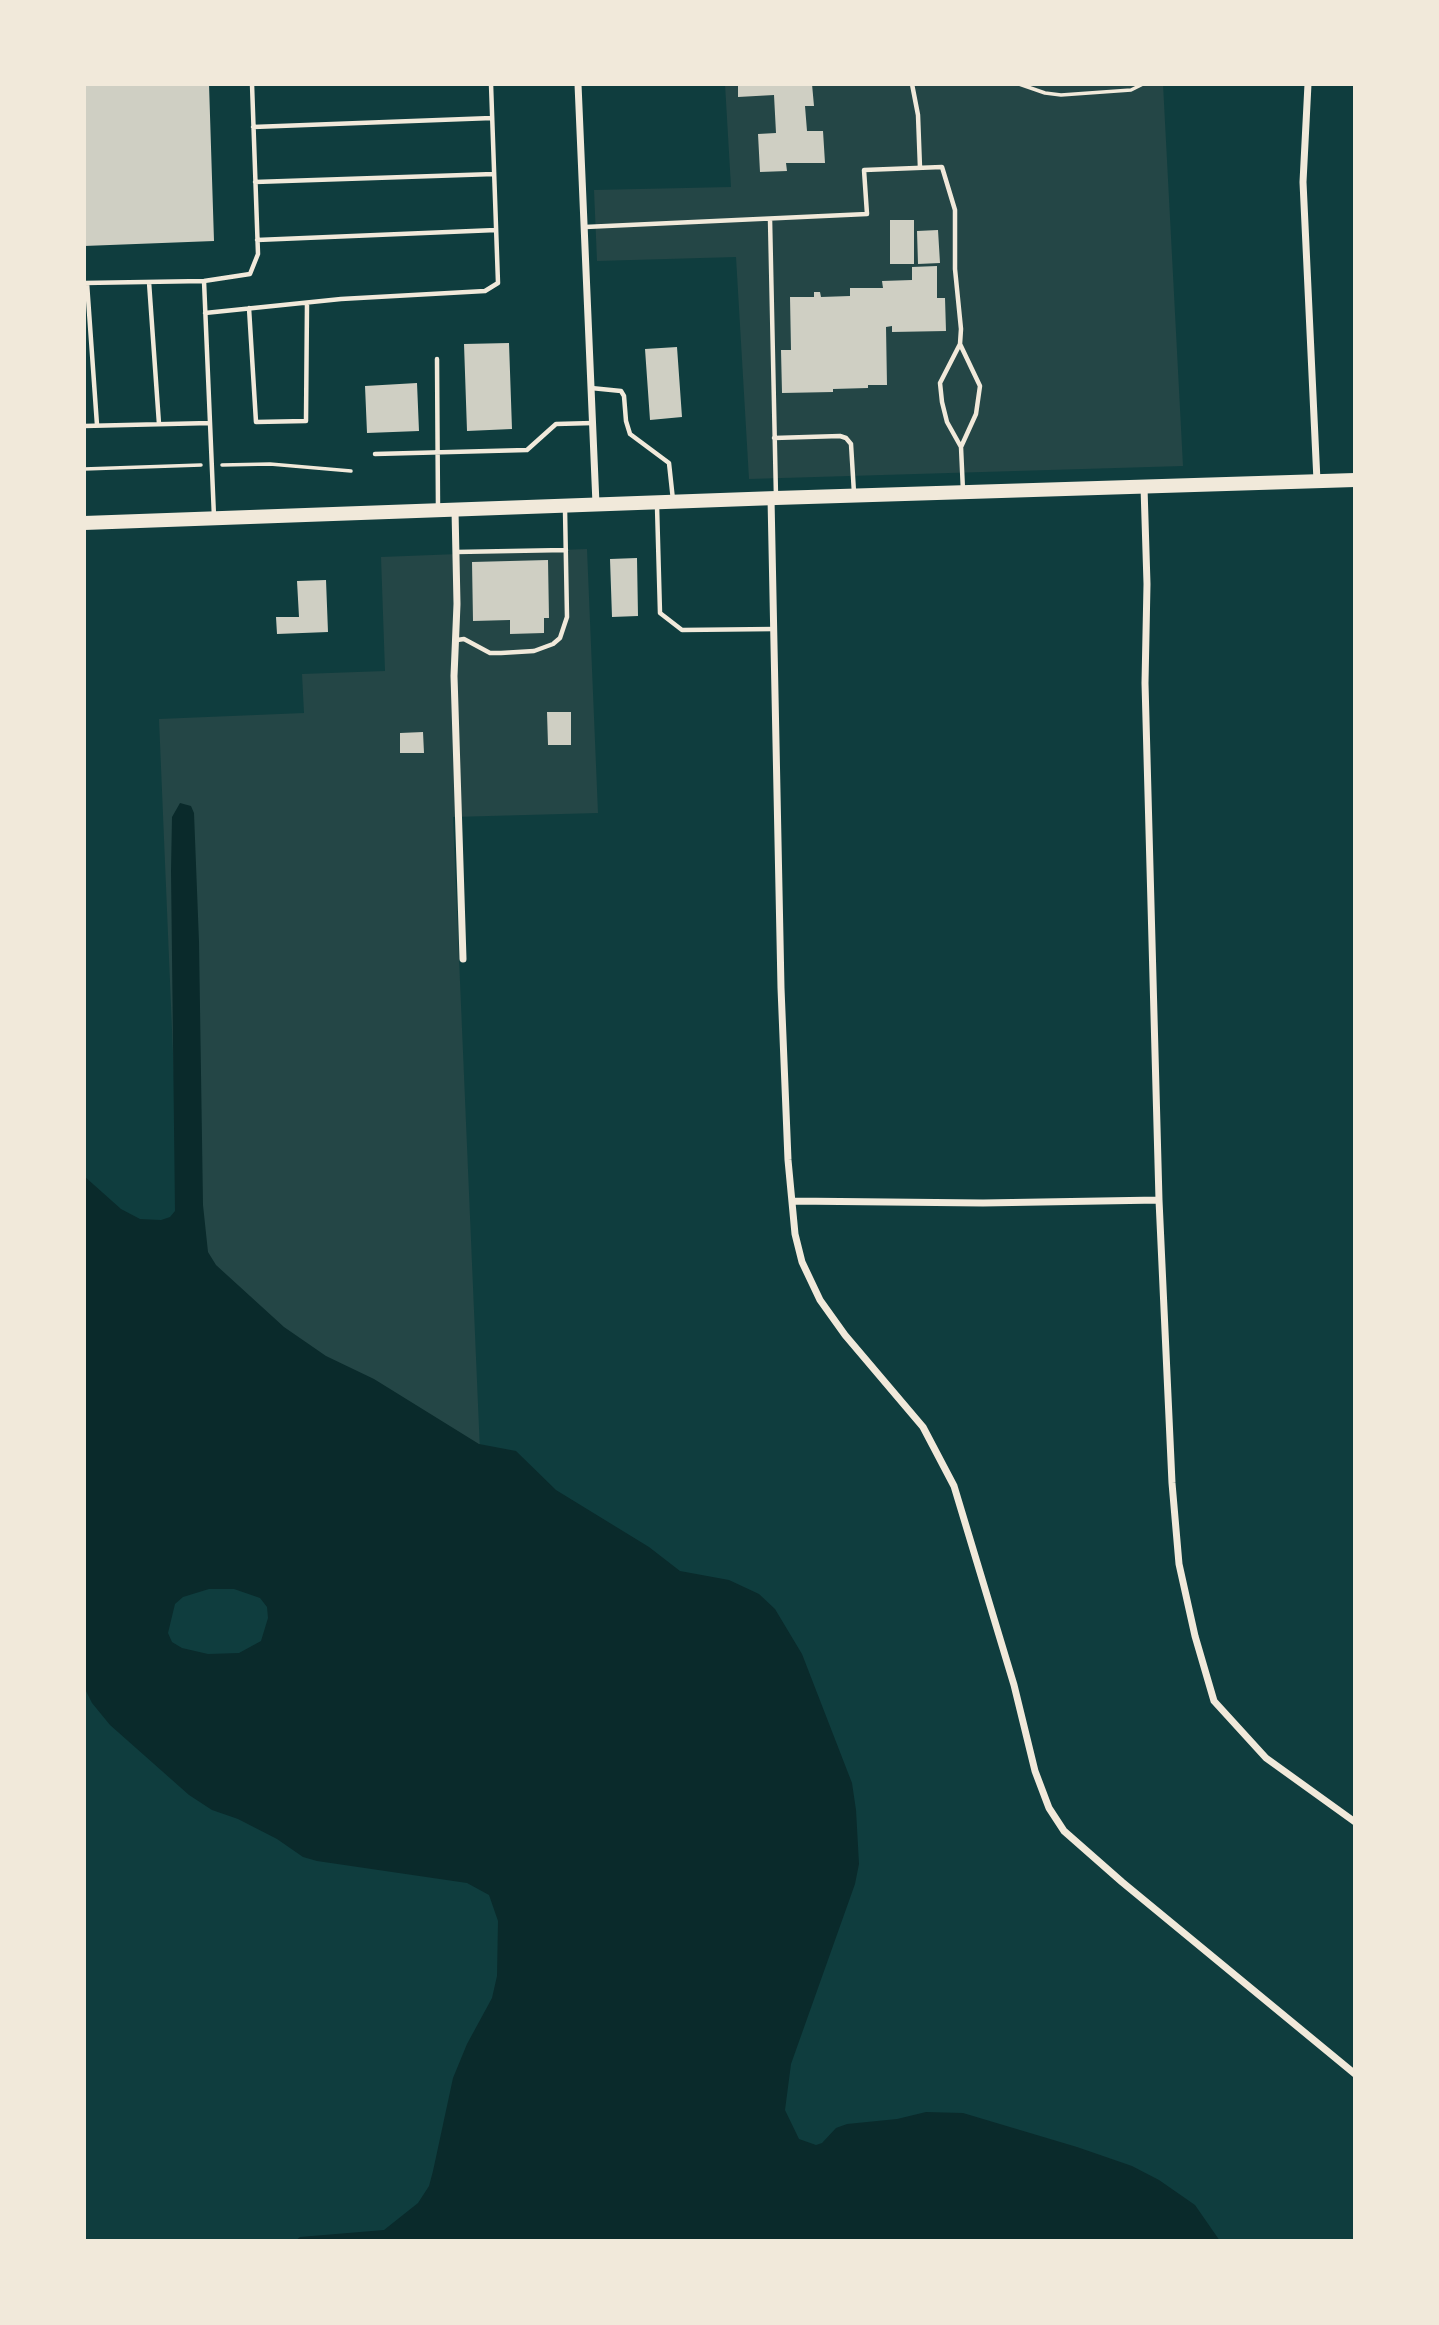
<!DOCTYPE html>
<html>
<head>
<meta charset="utf-8">
<style>
  body { margin:0 }
  #map { position:relative; width:1439px; height:2325px; overflow:hidden; background:#0f3d3e; font-family:"Space Grotesk",sans-serif }
  canvas { display:block }
  .frame { position:absolute; inset:0; border:86px solid #f1e9da; pointer-events:none }
</style>
</head>
<body>
<div id="map">
<canvas width="1439" height="2325"></canvas>
<div class="frame"></div>
</div>
<script>
const context = document.querySelector('canvas').getContext('2d');
context.lineJoin = 'round';
function fill(path, color) {
  context.fillStyle = color;
  context.fill(path, 'evenodd');
}
function toPath(rows) {
  const path = new Path2D();
  for (const r of rows) {
    path.moveTo(r[0], r[1]);
    for (let i = 2; i < r.length; i += 2) path.lineTo(r[i], r[i + 1]);
  }
  return path;
}
function trace(path, color, width, dash) {
  context.strokeStyle = color;
  context.lineWidth = width;
  context.lineCap = dash ? 'butt' : 'round';
  context.setLineDash(dash || []);
  context.stroke(path);
}
const green = toPath([
  [725,84,1163,84,1183,466,749,479,736,257,597,261,594,190,731,187],
  [587,549,598,813,453,817,483,1522,193,1532,159,719,304,713,302,674,385,671,381,557]
]);
const water = toPath([
  [180,803,191,806,194,813,199,942,203,1205,208,1252,216,1265,284,1327,326,1356,374,1379,479,1444,516,1451,556,1490,649,1547,680,1571,729,1580,759,1594,775,1609,802,1654,852,1783,856,1810,859,1864,855,1884,791,2064,785,2110,799,2139,816,2145,822,2143,836,2128,847,2124,897,2119,926,2112,963,2113,1077,2147,1132,2166,1159,2180,1195,2205,1220,2241,295,2241,300,2237,384,2230,418,2203,429,2186,433,2171,453,2078,467,2044,492,1998,497,1976,498,1921,489,1895,467,1883,317,1861,303,1857,277,1839,238,1819,212,1810,189,1795,110,1725,92,1703,84,1687,84,1176,121,1209,140,1219,161,1220,170,1217,175,1211,171,871,172,817],
  [209,1589,234,1589,260,1598,267,1607,268,1618,261,1641,239,1653,208,1654,182,1648,172,1642,168,1633,175,1604,183,1597]
]);
const building = toPath([
  [84,84,209,84,214,241,84,246],
  [738,84,812,84,814,106,805,106,807,131,823,131,825,163,786,163,787,171,760,172,758,134,776,133,774,95,738,97],
  [890,220,914,220,914,264,890,264],
  [938,230,940,263,918,264,917,231],
  [937,266,937,298,945,298,946,331,892,332,892,326,886,327,887,385,868,385,868,388,833,389,833,392,782,393,781,350,791,350,790,297,814,297,814,292,820,292,821,297,850,296,850,288,883,288,882,281,912,280,912,267],
  [509,343,512,429,467,431,464,344],
  [677,347,682,417,650,420,645,349],
  [417,383,419,431,367,433,365,386],
  [637,558,638,616,612,617,610,559],
  [548,560,549,618,544,618,544,633,510,634,510,620,473,621,472,562],
  [326,580,328,632,277,634,276,617,299,617,297,581],
  [547,712,571,712,571,745,548,745],
  [423,732,424,753,400,753,400,733]
]);
const path = toPath([
  [1019,84,1045,93,1061,95,1131,90,1143,84],
  [222,465,270,464,351,471],
  [84,469,201,465]
]);
const service = toPath([
  [912,84,918,115,920,168],
  [253,127,492,118],
  [255,182,494,174],
  [770,219,776,497],
  [585,227,867,214,864,170,942,167,955,210,955,269,961,329,960,344],
  [257,240,496,230],
  [204,281,214,517],
  [149,282,159,424],
  [84,283,204,281,250,274,258,254,252,84],
  [87,283,97,425],
  [249,308,256,422,306,421,307,303],
  [205,313,341,299,485,291,498,283,491,84],
  [437,359,438,509],
  [591,388,621,391,624,396,626,421,630,434,669,463,673,500],
  [84,426,210,423],
  [774,438,840,436,846,438,851,444,854,493],
  [961,447,947,422,942,402,940,383,960,344,980,386,976,414,961,447,963,491],
  [375,454,527,450,556,424,593,423],
  [657,506,660,613,682,630,774,629],
  [456,552,566,550],
  [457,640,464,639,490,653,501,653,534,651,553,644,560,638,567,617,565,509]
]);
const minor = toPath([
  [578,84,596,504],
  [1308,84,1303,182,1317,481],
  [1144,487,1147,584,1145,683,1159,1200,1172,1483,1179,1564,1195,1636,1214,1701,1266,1758,1355,1822],
  [771,498,781,988,788,1160,795,1234,802,1262,820,1300,845,1335,923,1427,954,1486,1014,1685,1035,1771,1049,1808,1064,1831,1122,1882,1355,2074],
  [455,510,457,604,454,676,463,959],
  [792,1201,983,1203,1159,1200]
]);
const trunk = toPath([
  [84,523,776,498,1355,480]
]);
fill(green, '#244646');
fill(water, '#0a2a2b');
fill(building, '#cfcfc3');
trace(path, '#f1e9da', 3.5);
trace(service, '#f1e9da', 4.5);
trace(minor, '#f1e9da', 7);
trace(trunk, '#f1e9da', 14);
</script>
</body>
</html>
